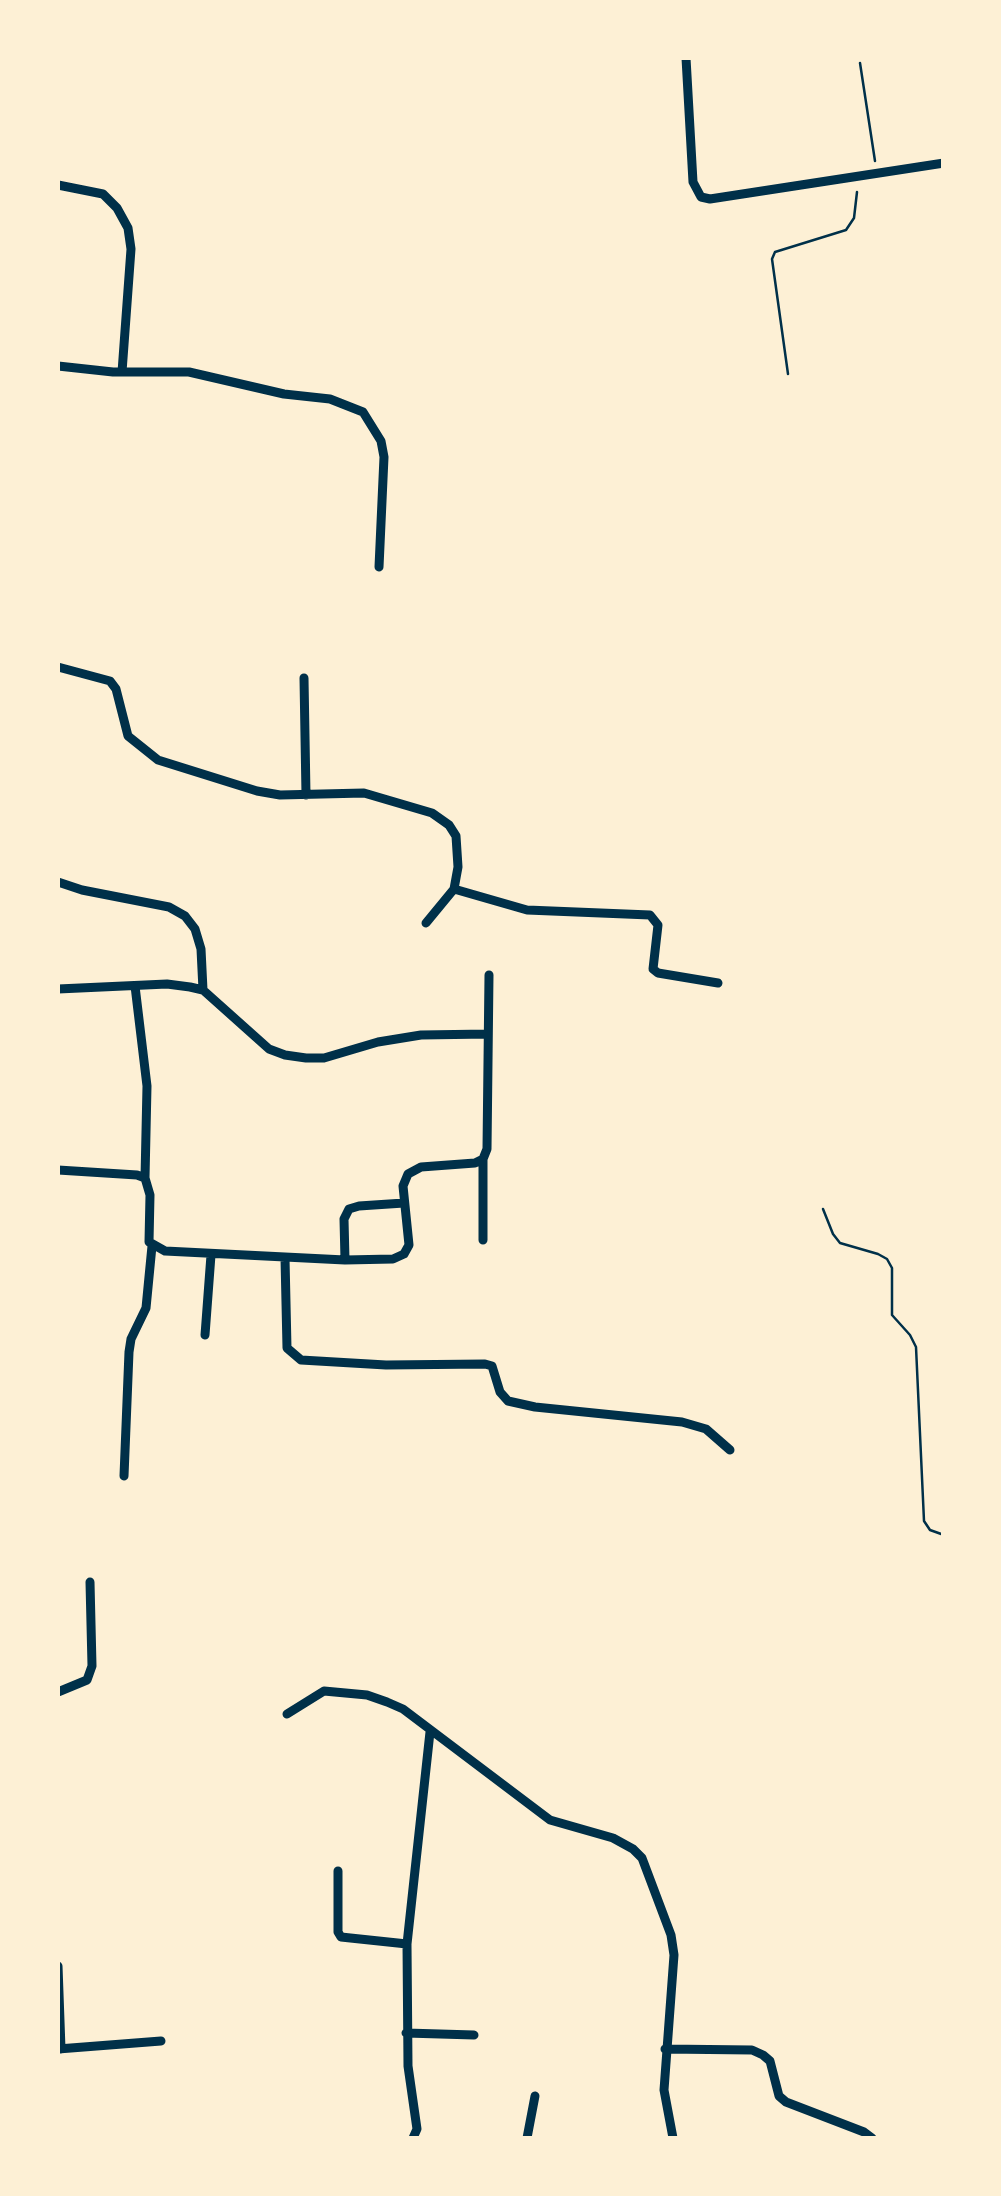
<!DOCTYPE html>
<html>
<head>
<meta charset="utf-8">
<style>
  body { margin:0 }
  #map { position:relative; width:1001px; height:2196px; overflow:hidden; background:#fdf0d5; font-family:Signika,sans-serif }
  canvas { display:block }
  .frame { position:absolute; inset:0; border:60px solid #fdf0d5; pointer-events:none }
</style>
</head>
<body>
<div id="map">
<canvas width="1001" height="2196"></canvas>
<div class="frame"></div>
</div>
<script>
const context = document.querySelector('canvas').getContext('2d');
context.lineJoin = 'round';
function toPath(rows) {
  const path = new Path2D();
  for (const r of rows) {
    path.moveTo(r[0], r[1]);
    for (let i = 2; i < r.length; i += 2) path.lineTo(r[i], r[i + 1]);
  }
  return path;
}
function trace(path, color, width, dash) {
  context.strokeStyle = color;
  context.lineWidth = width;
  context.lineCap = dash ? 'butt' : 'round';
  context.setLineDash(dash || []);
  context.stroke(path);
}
const path = toPath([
  [860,63,875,161],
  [788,374,772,259,775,252,846,230,854,218,857,192],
  [823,1209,833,1234,840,1243,878,1254,887,1259,892,1268,892,1315,910,1335,916,1347,924,1521,930,1530,944,1535]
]);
const minor = toPath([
  [686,58,693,182,701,197,710,199,944,163],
  [58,185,103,194,117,208,128,228,131,249,122,372],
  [58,366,113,372,189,372,284,394,330,399,363,412,381,441,384,457,379,567],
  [58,667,110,681,116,689,128,736,158,760,257,791,280,795,364,793,432,813,449,825,456,836,458,867,454,889,426,923],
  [304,678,306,795],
  [58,882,82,890,169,907,185,916,195,929,201,949,203,990],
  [454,889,527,910,650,915,658,925,653,969,658,973,718,983],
  [135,986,147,1086,145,1178],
  [58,989,167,984,190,987,203,990,269,1049,285,1055,306,1058,324,1058,378,1042,421,1035,488,1034],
  [483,1159,483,1240],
  [58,1170,137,1175,145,1178,150,1195,149,1242,165,1251,345,1260,393,1259,404,1254,409,1245,403,1186,408,1174,421,1167,475,1163,483,1159,487,1149,489,975],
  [285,1258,287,1348,301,1360,386,1365,485,1364,492,1366,500,1392,508,1401,535,1407,682,1422,706,1429,730,1450],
  [345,1260,344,1219,349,1209,359,1206,404,1203],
  [205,1335,211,1255],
  [124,1476,129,1352,131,1339,146,1308,152,1246],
  [58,1692,87,1680,92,1666,90,1582],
  [287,1714,324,1691,367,1695,387,1702,403,1709,550,1820,613,1838,633,1849,642,1858,671,1935,674,1955,664,2090,673,2138],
  [338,1871,338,1932,341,1937,407,1944],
  [58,1966,61,2049],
  [406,2033,474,2035],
  [58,2049,161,2041],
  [665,2049,752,2050,763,2055,770,2061,779,2096,786,2102,864,2132,872,2138],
  [413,2138,417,2129,408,2066,407,1944,430,1732],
  [527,2138,535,2096]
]);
trace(path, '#003049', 2.5);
trace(minor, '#003049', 9);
</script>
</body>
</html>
